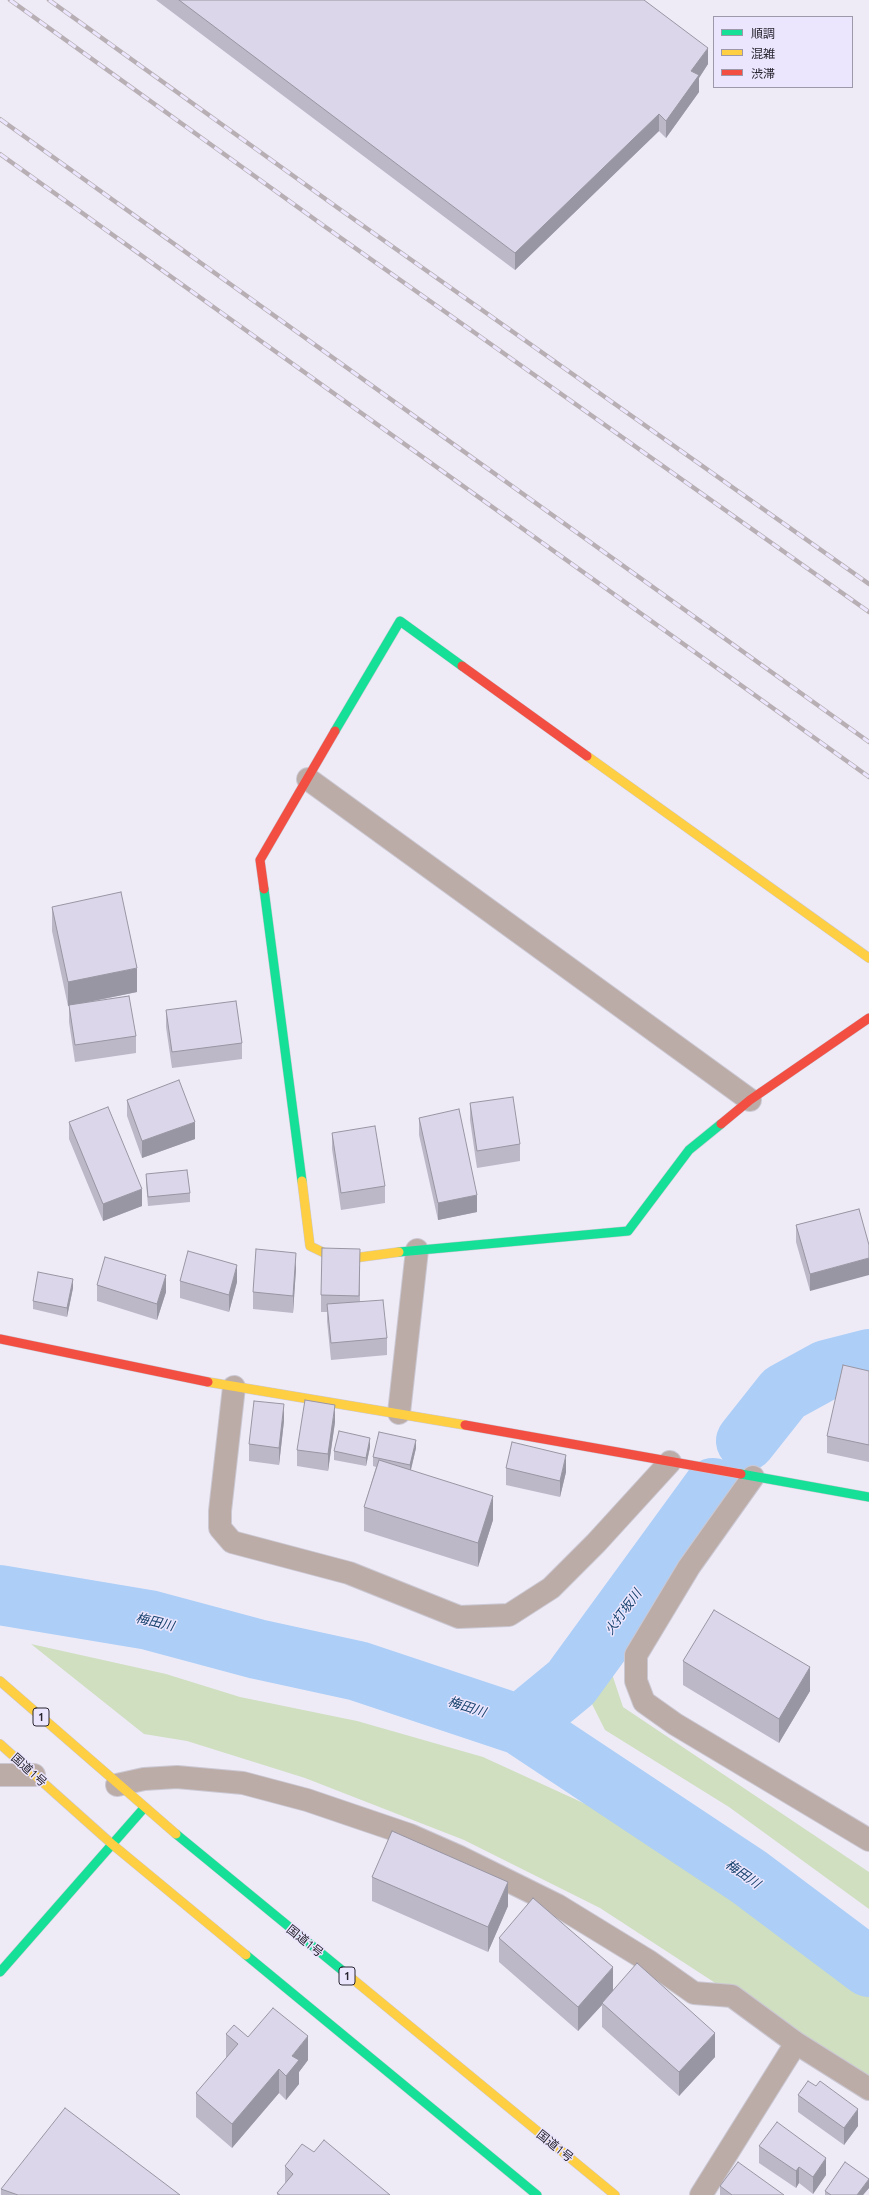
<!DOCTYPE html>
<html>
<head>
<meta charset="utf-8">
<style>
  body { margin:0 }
  #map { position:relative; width:869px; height:2195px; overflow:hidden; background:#eeebf7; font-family:Ubuntu,"Noto Sans JP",sans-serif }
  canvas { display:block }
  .legend { position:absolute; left:713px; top:16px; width:140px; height:72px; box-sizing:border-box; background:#ebe5fd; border:1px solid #9d99ab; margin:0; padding:5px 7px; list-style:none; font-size:12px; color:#292631 }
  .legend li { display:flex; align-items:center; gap:8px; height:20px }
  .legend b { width:20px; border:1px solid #9d99ab }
</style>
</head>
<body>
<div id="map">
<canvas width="869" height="2195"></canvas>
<ul class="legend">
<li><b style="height:5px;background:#16e098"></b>順調</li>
<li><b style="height:5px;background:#ffcf43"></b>混雑</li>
<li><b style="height:5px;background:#f24e42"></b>渋滞</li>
</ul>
</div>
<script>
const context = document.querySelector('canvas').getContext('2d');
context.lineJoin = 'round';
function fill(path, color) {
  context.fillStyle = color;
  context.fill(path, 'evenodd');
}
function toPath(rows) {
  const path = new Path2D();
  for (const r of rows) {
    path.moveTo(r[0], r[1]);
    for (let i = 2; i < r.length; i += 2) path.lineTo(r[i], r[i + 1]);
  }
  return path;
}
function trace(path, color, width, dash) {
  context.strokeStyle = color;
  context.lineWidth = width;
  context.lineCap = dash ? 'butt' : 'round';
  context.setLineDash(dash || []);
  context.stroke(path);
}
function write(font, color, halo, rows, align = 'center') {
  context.font = font + ' Ubuntu,"Noto Sans JP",sans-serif';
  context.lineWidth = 3;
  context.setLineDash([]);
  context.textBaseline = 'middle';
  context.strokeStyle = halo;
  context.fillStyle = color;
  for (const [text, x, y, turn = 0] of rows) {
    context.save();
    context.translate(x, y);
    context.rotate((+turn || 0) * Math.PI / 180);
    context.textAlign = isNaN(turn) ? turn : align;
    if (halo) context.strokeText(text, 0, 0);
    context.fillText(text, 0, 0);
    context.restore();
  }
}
const green = toPath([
  [31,1644,166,1674,240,1697,357,1721,483,1757,627,1823,813,1942,869,1996,869,2083,600,1908,464,1840,305,1778,187,1741,144,1734],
  [609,1665,623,1707,869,1872,869,1909,729,1807,605,1730,584,1688]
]);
const river = toPath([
  [746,1441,784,1393,826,1370,869,1359],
  [0,1595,149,1620,257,1649,358,1671,520,1725,749,1877,869,1967],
  [520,1725,571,1683,713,1488]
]);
const street = toPath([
  [308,779,750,1100],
  [234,1387,220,1511,220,1528,232,1542,349,1573,459,1617,509,1615,551,1588,596,1543,670,1462],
  [399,1413,417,1250],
  [753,1477,689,1567,636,1655,636,1681,644,1702,675,1724,869,1840],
  [0,1775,34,1775],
  [117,1785,144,1779,177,1777,243,1783,307,1800,410,1835,460,1857,557,1905,650,1962,694,1993,732,1996,796,2043,869,2089],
  [701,2195,796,2043]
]);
const fast = toPath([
  [335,731,400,621,462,666],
  [264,889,302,1181],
  [399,1252,628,1231,689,1150,721,1124],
  [741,1474,869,1497],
  [176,1834,349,1976],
  [246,1955,537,2195],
  [0,1972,144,1808]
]);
const slow = toPath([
  [587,756,869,958],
  [302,1181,310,1246,339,1260,399,1252],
  [208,1382,465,1425],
  [0,1681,176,1834],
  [0,1744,113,1845,246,1955],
  [349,1976,615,2195]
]);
const jam = toPath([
  [462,666,587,756],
  [264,889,260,860,335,731],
  [721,1124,750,1100,869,1018],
  [0,1339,208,1382],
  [465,1425,741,1474]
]);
const rail = toPath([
  [10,0,324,226,869,612],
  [49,0,338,208,869,584],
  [0,119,869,742],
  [0,154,869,777]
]);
const wall = toPath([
  [156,0,644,0,708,64,699,78,699,92,666,138,659,131,515,270],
  [52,907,137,992,85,1003,136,1036,136,1053,75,1062,69,1022,69,1006,68,1006,52,931],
  [166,1010,242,1043,242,1059,172,1068,166,1027],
  [127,1100,195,1139,142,1158,127,1116],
  [470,1103,520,1144,520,1161,477,1168,470,1120],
  [419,1118,477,1212,438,1220,419,1135],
  [69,1122,142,1206,103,1221,69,1139],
  [332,1133,385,1186,385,1203,341,1210,332,1149],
  [146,1174,190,1193,190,1202,148,1206,146,1183],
  [859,1209,810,1291,796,1242,796,1225],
  [360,1266,360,1302,387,1338,387,1355,331,1360,327,1321,327,1312,321,1312,321,1295],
  [296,1269,293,1313,253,1309,253,1292],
  [180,1281,237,1282,229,1312,180,1298],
  [97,1285,166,1292,157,1320,97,1301],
  [73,1288,67,1317,33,1309,33,1301],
  [869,1371,869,1462,827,1453,827,1436],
  [284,1421,279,1465,249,1461,249,1444],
  [335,1422,328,1471,297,1466,297,1450],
  [370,1447,366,1466,334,1460,334,1451],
  [416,1448,411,1470,493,1520,478,1567,364,1531,364,1507,376,1467,373,1466,373,1457],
  [506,1468,566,1472,560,1497,506,1485],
  [683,1661,810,1691,779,1743,683,1685],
  [372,1877,508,1906,488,1952,372,1901],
  [499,1938,613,1990,715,2057,679,2096,602,2027,602,2005,578,2031,499,1962],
  [226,2034,248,2037,308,2060,299,2072,299,2084,286,2100,279,2093,232,2148,196,2117,196,2093,226,2058],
  [798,2095,858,2126,844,2145,798,2112],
  [759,2146,826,2175,813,2194,799,2183,796,2188,759,2163],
  [314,2152,390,2195,277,2195,277,2193,285,2184,285,2166],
  [720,2186,784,2195,720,2195],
  [869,2188,863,2195,825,2195,825,2191],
  [1,2189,180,2195,1,2195]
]);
const shadedWall = toPath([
  [708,48,708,64,699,78,699,92,666,138,666,121,691,71],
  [659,114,659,131,515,270,515,253],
  [137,968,137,992,68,1006,68,982],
  [195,1122,195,1139,142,1158,142,1141],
  [142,1189,142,1206,103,1221,103,1204],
  [477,1195,477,1212,438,1220,438,1203],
  [296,1253,296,1269,293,1313,293,1296],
  [869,1258,869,1275,810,1291,810,1274],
  [237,1265,237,1282,229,1312,229,1295],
  [166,1275,166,1292,157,1320,157,1304],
  [73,1279,73,1288,67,1317,67,1308],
  [284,1404,284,1421,279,1465,279,1448],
  [335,1405,335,1422,328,1471,328,1454],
  [370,1438,370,1447,366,1466,366,1458],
  [416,1440,416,1448,410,1473,410,1465],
  [566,1455,566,1472,560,1497,560,1481],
  [493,1496,493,1520,478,1567,478,1543],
  [810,1667,810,1691,779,1743,779,1719],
  [508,1882,508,1906,488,1952,488,1927],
  [613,1967,613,1991,602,2003,602,2005,578,2031,578,2007],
  [715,2033,715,2057,679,2096,679,2072],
  [308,2036,308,2060,299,2072,299,2084,286,2100,286,2076,292,2056],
  [279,2069,279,2093,232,2148,232,2124],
  [858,2109,858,2126,844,2145,844,2128],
  [826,2158,826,2175,813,2194,813,2177],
  [799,2167,799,2183,796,2188,796,2171],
  [869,2179,869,2188,863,2195,857,2195]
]);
const building = toPath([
  [179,0,644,0,708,48,691,71,699,75,666,121,659,114,515,253,179,0],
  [121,892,137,968,68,982,52,907,121,892],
  [129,996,136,1036,75,1045,69,1005,129,996],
  [236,1001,242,1043,172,1052,166,1010,236,1001],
  [179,1080,195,1122,142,1141,127,1100,179,1080],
  [513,1097,520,1144,477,1151,470,1103,513,1097],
  [108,1107,142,1189,103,1204,69,1122,108,1107],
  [459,1109,477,1195,438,1203,419,1118,459,1109],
  [375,1126,385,1186,341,1193,332,1133,375,1126],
  [187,1170,190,1193,148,1197,146,1174,187,1170],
  [859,1209,869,1245,869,1258,810,1274,796,1225,859,1209],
  [322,1248,360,1249,359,1296,321,1295,322,1248],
  [256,1249,296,1253,293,1296,253,1292,256,1249],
  [188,1251,237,1265,229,1295,180,1281,188,1251],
  [105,1257,166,1275,157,1304,97,1285,105,1257],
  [38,1272,73,1279,67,1308,33,1301,38,1272],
  [383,1300,387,1338,331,1343,327,1304,383,1300],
  [843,1365,869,1371,869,1445,827,1436,843,1365],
  [305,1400,335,1405,328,1454,297,1450,305,1400],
  [254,1401,284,1404,279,1448,249,1444,254,1401],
  [339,1431,370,1438,366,1458,334,1451,339,1431],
  [379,1432,416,1440,410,1465,373,1457,379,1432],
  [512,1442,566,1455,560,1481,506,1468,512,1442],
  [379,1460,493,1496,478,1543,364,1507,379,1460],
  [714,1610,810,1667,779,1719,683,1661,714,1610],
  [392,1831,508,1882,488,1927,372,1877,392,1831],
  [533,1898,613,1967,578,2007,499,1938,533,1898],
  [637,1963,715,2033,679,2072,602,2003,637,1963],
  [273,2008,308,2036,292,2056,299,2060,286,2076,279,2069,232,2124,196,2093,238,2044,226,2034,234,2025,248,2037,273,2008],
  [808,2081,816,2086,820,2081,858,2109,844,2128,798,2095,808,2081],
  [65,2108,180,2195,18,2195,1,2189,65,2108],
  [777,2122,826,2158,813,2177,799,2167,796,2171,759,2146,777,2122],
  [324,2140,390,2195,280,2195,277,2193,293,2174,285,2166,302,2144,314,2152,324,2140],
  [738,2162,784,2195,732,2195,720,2186,738,2162],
  [845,2162,869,2179,857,2195,831,2195,825,2191,845,2162]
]);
const shields = [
  [41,1717,16],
  [347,1976,16]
];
const shieldNames = [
  ["1",41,1717],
  ["1",347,1976]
];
const streetNames = [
  ["国道1号",29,1770,42],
  ["国道1号",305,1941,39],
  ["国道1号",555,2146,39]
];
const waterNames = [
  ["火打坂川",623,1612,-54],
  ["梅田川",155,1622,13],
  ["梅田川",467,1707,18],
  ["梅田川",743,1874,35]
];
fill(green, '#cfdfc0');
trace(river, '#accef7', 60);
trace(street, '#cbc8d3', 24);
trace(fast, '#cbc8d3', 10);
trace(slow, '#cbc8d3', 10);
trace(jam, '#cbc8d3', 10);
trace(street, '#bbaca8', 22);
trace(fast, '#16e098', 9);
trace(slow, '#ffcf43', 9);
trace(jam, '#f24e42', 9);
trace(rail, '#b7afb3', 4.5);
trace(rail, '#ebe5fd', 3, [9]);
fill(wall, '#bcb8c8');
fill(shadedWall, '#9996a3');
fill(building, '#dbd6e9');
trace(building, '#9996a3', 1);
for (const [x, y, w] of shields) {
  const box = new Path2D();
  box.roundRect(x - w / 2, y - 9, w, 18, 3);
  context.fillStyle = '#ebe5fd';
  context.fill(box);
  trace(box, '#292631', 1);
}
write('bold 11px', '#292631', null, shieldNames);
write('12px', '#292631', '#ebe5fd', streetNames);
write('italic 13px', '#17426d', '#ebe5fd', waterNames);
</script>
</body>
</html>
